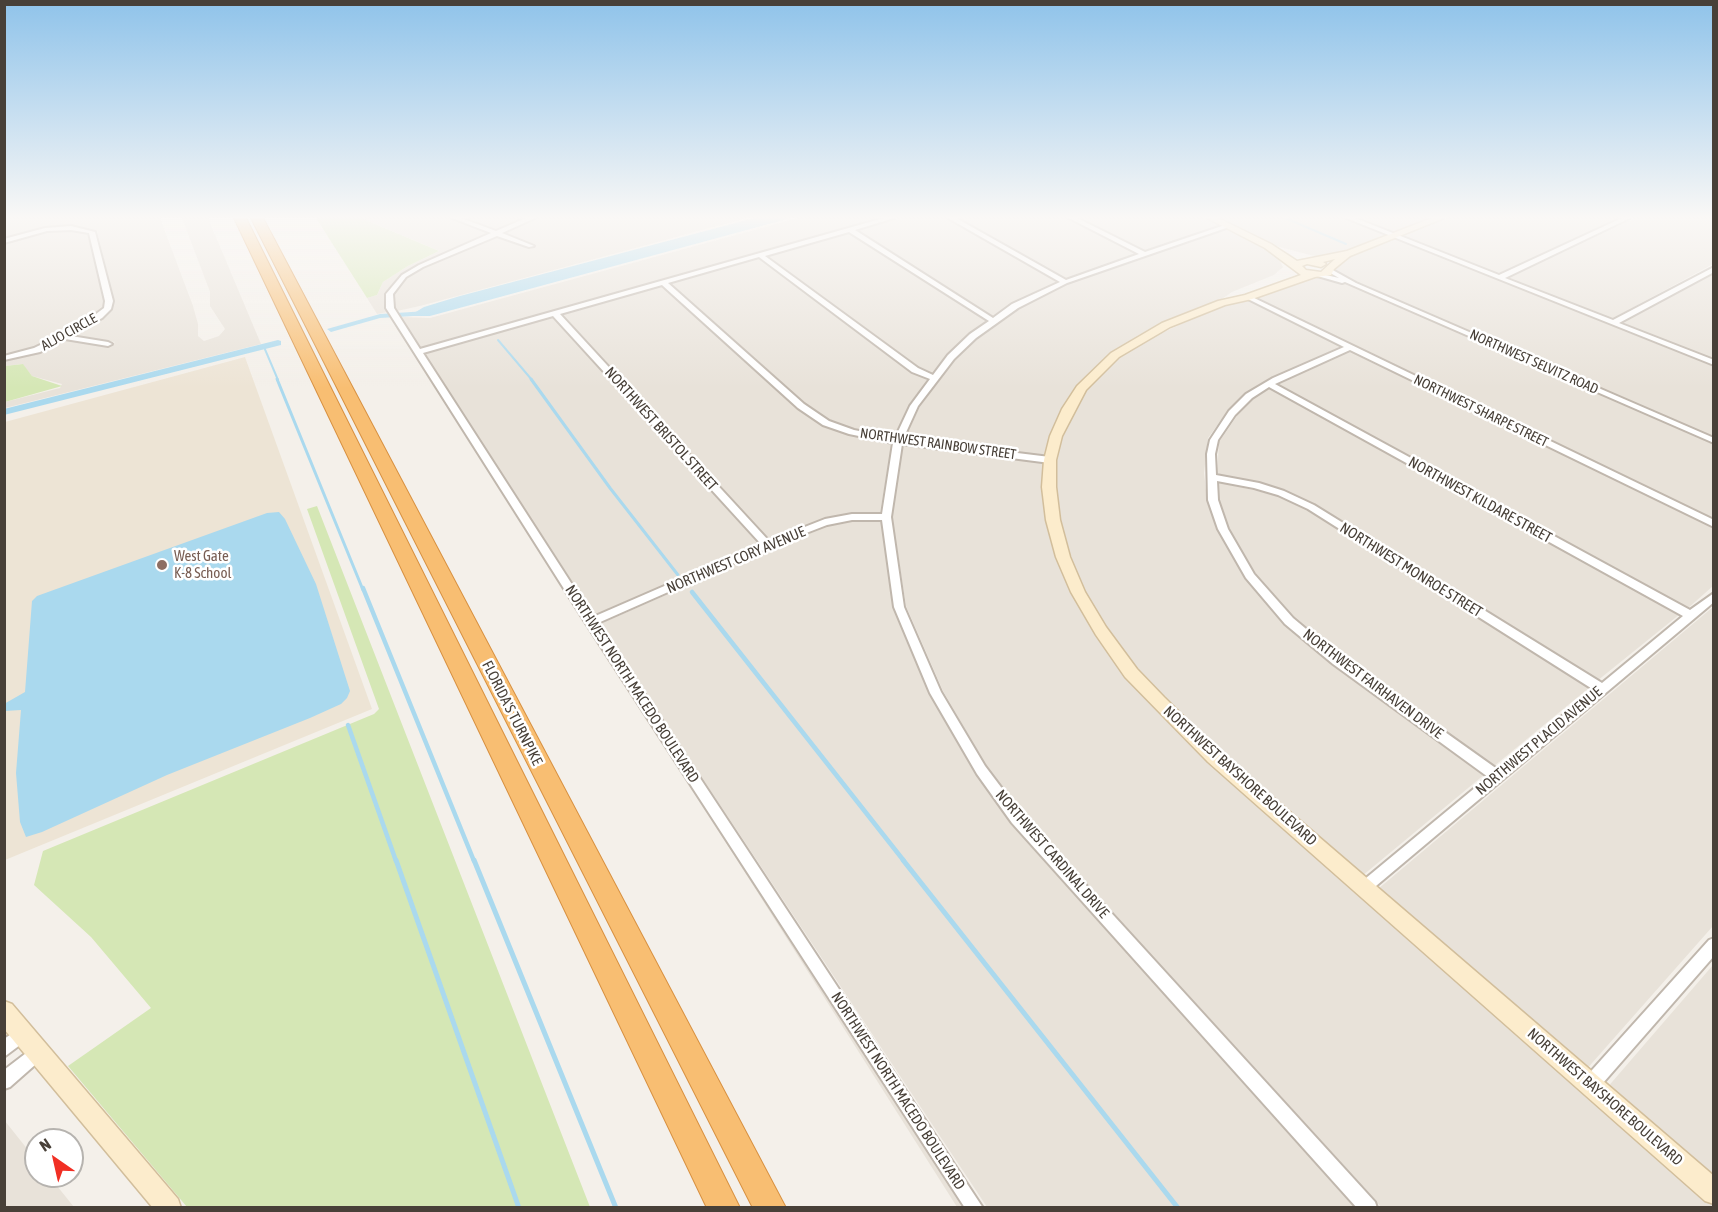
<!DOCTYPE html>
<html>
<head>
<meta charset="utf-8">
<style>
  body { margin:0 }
  #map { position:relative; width:1718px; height:1212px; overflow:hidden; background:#f4f0ea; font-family:"Asap Condensed",sans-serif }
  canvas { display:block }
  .frame { position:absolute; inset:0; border:6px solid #484038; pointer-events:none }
  .north { position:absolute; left:24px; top:1128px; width:60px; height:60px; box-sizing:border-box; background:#fff; border:2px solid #b6b3af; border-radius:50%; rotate:326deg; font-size:16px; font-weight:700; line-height:24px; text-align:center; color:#484038 }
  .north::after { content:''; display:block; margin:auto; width:21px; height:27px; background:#f12f24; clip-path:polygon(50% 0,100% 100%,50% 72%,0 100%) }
</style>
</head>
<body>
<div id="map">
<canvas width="1718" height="1212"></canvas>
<div class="frame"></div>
<div class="north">N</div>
</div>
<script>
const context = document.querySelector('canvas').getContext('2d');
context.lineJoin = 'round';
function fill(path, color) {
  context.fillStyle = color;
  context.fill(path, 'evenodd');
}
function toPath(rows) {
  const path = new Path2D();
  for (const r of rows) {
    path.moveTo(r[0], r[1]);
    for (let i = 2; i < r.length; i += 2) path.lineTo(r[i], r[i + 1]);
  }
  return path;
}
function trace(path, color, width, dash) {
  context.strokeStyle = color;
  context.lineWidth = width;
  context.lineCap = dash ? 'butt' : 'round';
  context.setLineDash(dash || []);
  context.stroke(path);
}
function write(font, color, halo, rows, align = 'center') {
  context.font = font + ' "Asap Condensed",sans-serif';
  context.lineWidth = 5;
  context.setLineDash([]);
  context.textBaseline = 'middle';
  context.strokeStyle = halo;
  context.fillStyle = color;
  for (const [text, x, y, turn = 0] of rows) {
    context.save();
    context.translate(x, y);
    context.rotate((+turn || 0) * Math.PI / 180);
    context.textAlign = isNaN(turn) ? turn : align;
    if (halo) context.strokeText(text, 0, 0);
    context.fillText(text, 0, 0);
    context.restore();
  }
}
const residential = toPath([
  [5,218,160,218,193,306,198,324,198,336,204,341,219,336,225,329,210,306,210,292,182,218,208,218,261,344,5,408,5,402,60,388,62,384,32,376,22,364,5,366,5,360,38,352,63,340,109,347,115,342,72,335,104,316,112,308,114,301,97,231,74,226,49,228,5,239],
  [361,218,449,218,490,234,418,265,401,275,384,293,385,307,388,312,377,314,367,298,377,295,383,282,408,266,439,251],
  [462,218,527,218,496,231],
  [537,218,747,218,420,306,397,311,394,307,393,293,408,277,423,267,496,236,531,249,536,246,502,233],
  [798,218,884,218,420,349,402,317,430,318],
  [898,218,947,218,1059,281,1011,305,992,317,855,231],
  [956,218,1068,218,1137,253,1065,279],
  [1076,218,1207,218,1222,225,1142,251],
  [1216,218,1344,218,1388,236,1346,251,1318,257,1279,247],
  [1353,218,1432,218,1392,234],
  [1447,218,1620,218,1497,275,1400,237],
  [1635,218,1713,218,1713,264,1610,320,1506,278],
  [1228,228,1264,246,1280,261,1283,267,1274,275,1232,292,1219,301,1139,335,1111,353,1076,386,1063,407,1051,435,1045,456,905,438,919,408,955,358,977,338,1018,308,1068,283],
  [69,229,88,233,90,238,104,302,102,309,95,316,35,349,5,356,5,242,47,231],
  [849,232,987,321,947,355,931,374,918,369,766,256],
  [1395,239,1713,365,1713,438,1354,282,1334,270,1354,254],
  [759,258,911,372,928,378,909,405,894,437,854,430,830,421,805,404,668,283],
  [1713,273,1713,361,1620,324],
  [1315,277,1347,283,1713,444,1713,521,1255,297],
  [661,285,796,407,823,425,850,435,892,443,880,513,851,513,823,519,769,540,561,314],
  [1249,299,1342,346,1272,378,1244,394,1227,412,1208,438,1204,473,1207,499,1216,528,1244,576,1285,623,1485,774,1362,876,1219,754,1137,671,1107,631,1084,591,1069,557,1059,521,1055,488,1056,461,1062,438,1073,410,1085,389,1120,356,1148,339,1226,304],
  [553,316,759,544,594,615,423,353],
  [1351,350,1713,528,1713,586,1687,609,1276,385],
  [1271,388,1680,614,1597,681,1314,505,1284,490,1255,482,1217,475,1219,442,1237,416,1254,398],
  [902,445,1044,462,1047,520,1125,674,1713,1203,1713,1207,1381,1207,1023,815,987,767,943,691,906,606,892,517],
  [1217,482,1280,496,1307,510,1590,687,1493,767,1341,658,1295,619,1256,575,1229,529,1219,501],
  [853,521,881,521,893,608,930,694,974,772,1011,822,1357,1207,987,1207,600,624,770,549,828,526],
  [1713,607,1713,926,1585,1071,1378,889],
  [692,789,962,1207,957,1207],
  [1713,965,1713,1182,1606,1089],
  [5,1121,36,1160,36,1176,49,1176,74,1207,5,1207]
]);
const education = toPath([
  [245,357,372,709,5,860,5,422]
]);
const green = toPath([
  [316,218,361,218,439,251,408,266,383,282,377,295,367,298],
  [23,364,32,376,62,386,5,402,5,366],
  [317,506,590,1207,187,1207,68,1066,151,1008,91,937,34,885,43,851,374,714,379,709,307,509]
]);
const water = toPath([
  [754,218,791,218,430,316,409,316,424,307,460,296],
  [279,512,285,519,316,584,350,691,347,698,341,704,310,718,167,775,42,832,26,837,20,822,16,773,21,710,5,711,4,704,25,692,32,601,37,596,267,513]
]);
const streamFar3 = toPath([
  [1285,218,1346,244],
  [498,340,532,380],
  [264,347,278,380]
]);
const streamFar2 = toPath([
  [277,379,363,590],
  [531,379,610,488,678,575]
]);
const streamFar1 = toPath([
  [363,588,474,861],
  [692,592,904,861],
  [348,725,396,861]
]);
const stream = toPath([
  [396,860,519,1208],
  [474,860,616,1208],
  [903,860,1178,1208]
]);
const canal = toPath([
  [427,311,430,311,430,315,380,318,331,332,327,329,380,314,427,311],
  [278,340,281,341,281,345,4,415,4,409,278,340]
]);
const street = toPath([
  [452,218,461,218,496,231,526,218,535,218,502,233,534,246,529,247,497,236,423,267,406,277,393,294,394,308,420,349,884,218,894,218,855,230,993,318,1012,304,1060,282,948,218,956,218,1066,280,1139,254,1069,218,1077,218,1145,252,1225,225,1229,225,1229,227,1067,283,1018,308,976,338,954,359,918,406,903,439,1050,457,1054,460,1050,463,902,444,891,517,904,607,941,692,985,766,1022,815,1375,1202,1377,1208,1357,1208,1012,823,977,774,930,693,894,607,882,520,852,520,827,525,770,547,598,623,983,1208,965,1208,587,625,386,308,386,294,402,275,419,265,491,233,452,218],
  [849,232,989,321,970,334,948,355,933,375,918,368,765,256,849,232],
  [759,257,912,372,930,379,910,406,895,438,854,430,829,421,804,404,668,283,759,257],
  [662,285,798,408,823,425,849,434,893,443,882,514,852,514,825,519,769,541,560,314,662,285],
  [553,316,761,544,593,617,423,353,553,316],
  [1346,218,1355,218,1499,275,1622,218,1630,218,1505,278,1613,320,1714,267,1714,272,1619,323,1714,360,1714,365,1346,218],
  [71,226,95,232,113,301,111,309,102,318,71,336,108,342,112,344,108,346,65,339,40,352,4,360,4,356,34,348,61,335,96,314,104,308,105,301,89,233,71,230,47,231,4,243,4,239,45,228,71,226],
  [1329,268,1356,283,1714,438,1714,443,1345,282,1342,283,1314,275,1317,273,1339,278,1327,271,1327,269,1329,268],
  [1246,296,1250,296,1714,520,1714,527,1350,350,1275,384,1690,610,1714,593,1714,602,1370,891,1365,893,1360,891,1358,887,1360,883,1488,777,1333,664,1285,624,1246,578,1218,529,1208,500,1207,454,1210,440,1229,411,1246,394,1273,378,1344,347,1246,298,1246,296],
  [1269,387,1683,616,1602,683,1314,505,1284,491,1259,483,1216,475,1215,454,1218,440,1235,415,1252,398,1269,387],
  [1217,481,1254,488,1278,495,1308,509,1594,690,1497,769,1341,658,1293,618,1254,574,1228,529,1218,500,1217,481],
  [1714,938,1714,956,1596,1091,1590,1093,1584,1091,1582,1085,1584,1079,1709,940,1714,938],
  [23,1026,28,1029,31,1034,28,1039,4,1057,4,1039,23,1026],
  [39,1044,44,1047,47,1052,44,1057,10,1087,4,1089,4,1070,34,1047,39,1044]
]);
const secondary = toPath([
  [1207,218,1218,218,1271,244,1297,261,1347,251,1432,218,1444,218,1350,256,1334,269,1331,275,1315,277,1252,299,1225,305,1170,327,1119,357,1086,390,1062,436,1056,460,1056,487,1060,520,1070,557,1085,592,1106,627,1137,669,1164,697,1220,752,1714,1176,1714,1204,1705,1201,1208,762,1125,677,1096,635,1071,592,1056,557,1046,520,1042,487,1044,460,1050,436,1062,409,1077,386,1111,353,1162,323,1218,301,1245,295,1301,275,1265,248,1207,218],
  [1335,259,1321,272,1306,270,1302,266,1307,264,1321,267,1326,264,1323,262,1335,259],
  [4,1001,12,1004,178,1199,181,1208,153,1208,4,1029,4,1001]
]);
const highway = toPath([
  [234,218,246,218,740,1208,707,1208,234,218],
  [251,218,263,218,786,1208,753,1208,251,218]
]);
const markers = [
  [162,565,6,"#8d6e63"]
];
const farStreetnames = [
  ["ALJO CIRCLE",69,332,-29],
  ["NORTHWEST SELVITZ ROAD",1534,362,24],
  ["NORTHWEST SHARPE STREET",1481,411,26],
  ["NORTHWEST RAINBOW STREET",938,444,8]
];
const streetNames = [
  ["NORTHWEST BRISTOL STREET",661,429,48],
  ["NORTHWEST KILDARE STREET",1480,500,29],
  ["NORTHWEST CORY AVENUE",736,560,-23],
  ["NORTHWEST MONROE STREET",1411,570,32],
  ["NORTHWEST NORTH MACEDO BOULEVARD",632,684,57],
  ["NORTHWEST FAIRHAVEN DRIVE",1373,684,37],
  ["FLORIDA'S TURNPIKE",512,713,63],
  ["NORTHWEST PLACID AVENUE",1539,741,-40],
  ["NORTHWEST BAYSHORE BOULEVARD",1240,776,42],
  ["NORTHWEST CARDINAL DRIVE",1052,854,49],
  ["NORTHWEST NORTH MACEDO BOULEVARD",898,1091,57],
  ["NORTHWEST BAYSHORE BOULEVARD",1605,1097,41]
];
const educationNames = [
  ["West Gate",174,556],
  ["K-8 School",174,573]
];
fill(residential, '#e8e2d9');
fill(education, '#ede4d5');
fill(green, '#d5e7b5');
fill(water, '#aad9ee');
trace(streamFar3, '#aad9ee', 2);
trace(streamFar2, '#aad9ee', 3);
trace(streamFar1, '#aad9ee', 4.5);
trace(stream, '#aad9ee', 5);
fill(canal, '#aad9ee');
trace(street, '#c0b7ad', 4);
trace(secondary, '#d2be9b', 3);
trace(highway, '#d89141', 2);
fill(street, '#fff');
fill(secondary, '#fceccc');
fill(highway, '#f8be72');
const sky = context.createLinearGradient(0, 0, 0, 388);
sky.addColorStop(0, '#8fc3ea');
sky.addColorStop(0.56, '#faf8f6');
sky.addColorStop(1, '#faf8f600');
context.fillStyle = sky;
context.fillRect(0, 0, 1718, 388);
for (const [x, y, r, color] of markers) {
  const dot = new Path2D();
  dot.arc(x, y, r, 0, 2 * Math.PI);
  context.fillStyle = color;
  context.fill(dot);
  trace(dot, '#fff', 2);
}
write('14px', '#484038', '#fff', farStreetnames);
write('15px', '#484038', '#fff', streetNames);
write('15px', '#785e54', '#fff', educationNames, 'left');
</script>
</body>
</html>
